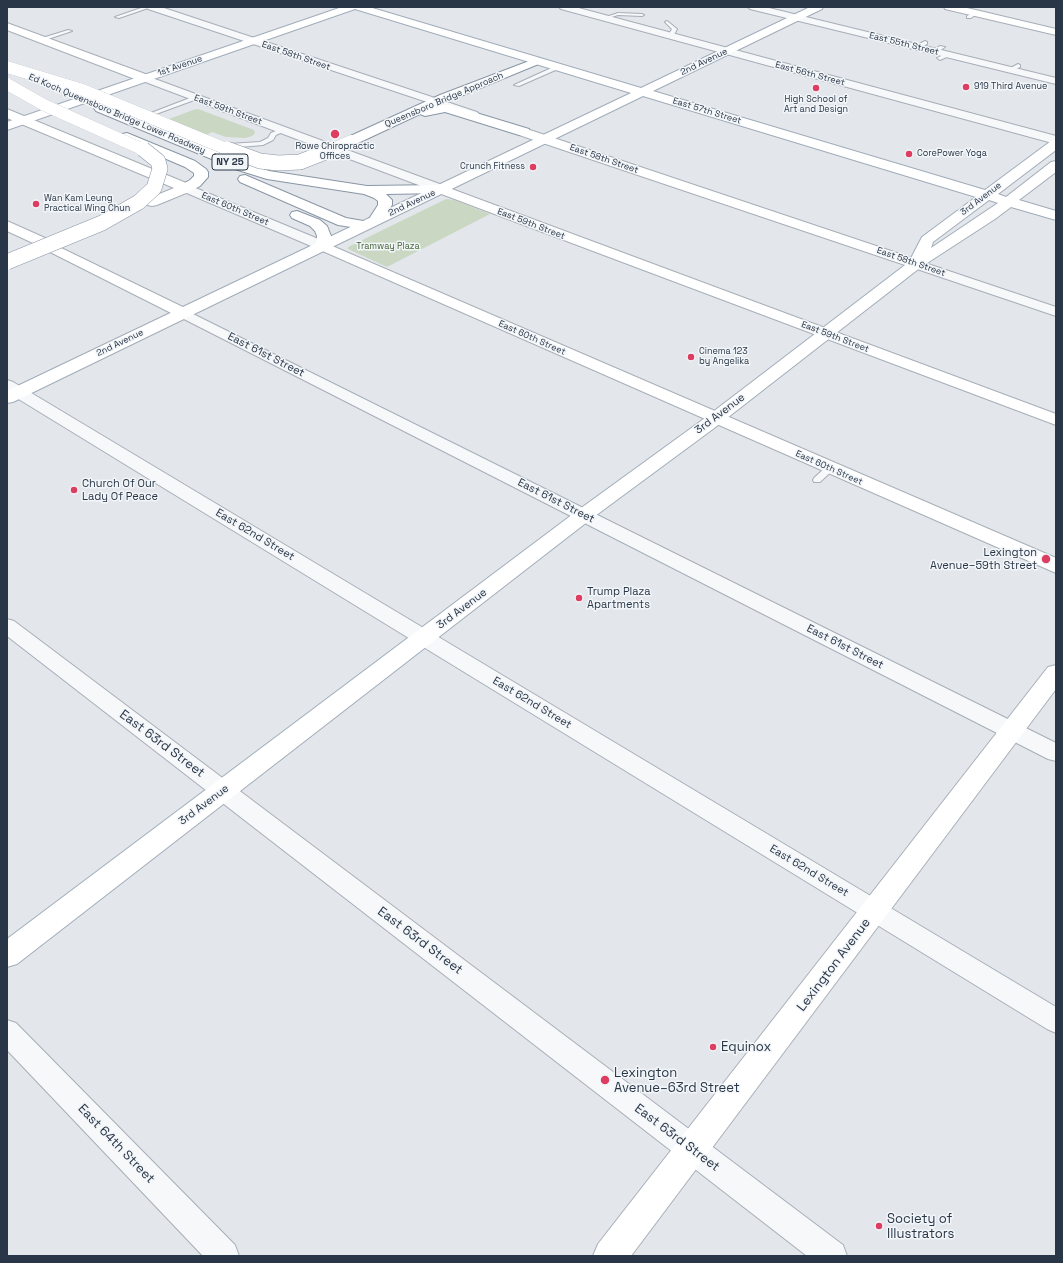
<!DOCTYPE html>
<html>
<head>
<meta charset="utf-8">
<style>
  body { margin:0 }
  #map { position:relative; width:1063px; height:1263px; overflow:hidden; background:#e3e7ec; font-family:"Space Grotesk",sans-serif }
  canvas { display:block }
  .frame { position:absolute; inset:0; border:8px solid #293647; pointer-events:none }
</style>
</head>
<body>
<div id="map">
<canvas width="1063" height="1263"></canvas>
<div class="frame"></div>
</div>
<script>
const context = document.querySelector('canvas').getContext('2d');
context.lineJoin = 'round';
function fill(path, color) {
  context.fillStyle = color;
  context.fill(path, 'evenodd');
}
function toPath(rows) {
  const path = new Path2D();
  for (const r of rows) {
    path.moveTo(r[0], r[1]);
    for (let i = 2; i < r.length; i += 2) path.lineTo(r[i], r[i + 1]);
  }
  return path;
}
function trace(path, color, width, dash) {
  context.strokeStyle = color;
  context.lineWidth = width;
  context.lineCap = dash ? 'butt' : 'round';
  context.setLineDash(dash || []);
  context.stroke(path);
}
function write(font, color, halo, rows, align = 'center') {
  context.font = font + ' "Space Grotesk",sans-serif';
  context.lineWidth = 3;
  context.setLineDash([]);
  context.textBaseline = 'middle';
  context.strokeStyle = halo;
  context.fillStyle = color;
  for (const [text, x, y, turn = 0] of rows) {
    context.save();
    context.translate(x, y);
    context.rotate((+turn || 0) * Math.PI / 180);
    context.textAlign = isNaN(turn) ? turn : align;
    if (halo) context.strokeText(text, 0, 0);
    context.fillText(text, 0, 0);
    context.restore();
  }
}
const green = toPath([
  [198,109,254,130,255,133,252,136,246,138,226,137,212,132,206,135,169,119,193,110],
  [446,199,454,200,490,214,387,267,348,249,348,247]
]);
const lane = toPath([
  [144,7,151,7,119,18,115,17,144,7],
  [974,12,978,13,971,18,967,18,967,16,974,12],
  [618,13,642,14,644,15,642,16,618,15,605,19,603,18,618,13],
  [667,21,677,29,673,37,668,36,672,29,665,22,667,21],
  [68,30,72,31,42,41,39,39,68,30],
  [925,41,927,42,927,44,917,49,914,47,925,41],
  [940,46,945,47,936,53,932,53,932,51,940,46],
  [947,53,949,54,949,56,940,60,937,58,947,53],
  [1018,64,1020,65,1020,67,1010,72,1007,70,1018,64],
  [558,65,561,67,560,68,519,86,514,85,558,65],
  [195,96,198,98,197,99,156,114,151,113,195,96],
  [283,128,286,130,285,131,276,135,273,140,263,145,228,148,225,146,228,144,260,142,268,138,271,133,283,128],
  [830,465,833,466,834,468,833,470,820,482,814,482,813,480,814,478,827,466,830,465]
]);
const street = toPath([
  [146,7,161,7,477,112,479,114,477,116,469,116,148,9,146,7],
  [559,7,575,7,1056,136,1056,144,561,9,559,7],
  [748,7,765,7,1056,78,1056,84,750,9,748,7],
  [144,75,445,186,447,189,445,192,441,193,437,192,140,80,139,78,140,76,144,75],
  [186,184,328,243,330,246,328,249,323,250,318,249,182,191,180,188,182,185,186,184],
  [916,260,1056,307,1056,316,911,267,909,264,911,261,916,260],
  [183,309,1056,743,1056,761,1048,759,178,316,176,313,178,310,183,309],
  [7,380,13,382,1056,1007,1056,1033,1047,1029,7,392,7,380],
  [7,619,14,621,843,1245,847,1256,807,1256,7,636,7,619],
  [7,1020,16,1023,235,1245,239,1256,203,1256,7,1050,7,1020]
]);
const secondary = toPath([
  [944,7,963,7,1056,29,1056,35,945,9,944,7],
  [7,23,148,75,150,78,148,81,140,81,7,30,7,23],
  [7,109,191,185,193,188,191,191,157,205,152,206,147,205,145,202,147,199,174,188,7,118,7,109],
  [524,128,921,261,924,264,921,267,916,269,911,267,519,135,518,132,519,129,524,128],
  [441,185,1056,414,1056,425,436,192,434,189,436,186,441,185],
  [7,221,45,238,47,241,45,244,40,245,35,244,7,231,7,221],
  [323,242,1056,558,1056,573,318,249,316,246,318,243,323,242],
  [55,245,189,310,191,313,189,316,183,318,177,316,50,252,48,249,50,246,55,245],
  [1056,665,1056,689,631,1256,593,1256,598,1244,1048,667,1056,665]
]);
const primary = toPath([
  [342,7,369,7,641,88,810,7,823,7,822,9,653,91,985,190,1051,141,1056,140,1056,150,998,194,1006,197,1051,162,1056,161,1056,172,1019,200,1056,211,1056,220,1011,207,995,219,921,267,713,429,591,519,17,964,7,967,7,939,577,511,701,421,909,262,922,237,976,197,643,96,13,402,7,403,7,391,631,93,355,9,7,130,7,122,342,7],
  [989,200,998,203,931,248,933,242,989,200]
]);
const highway = toPath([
  [537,58,541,59,543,61,541,63,439,105,450,105,529,129,530,132,529,135,519,135,445,112,425,116,420,114,356,144,346,144,345,141,346,138,440,95,537,58],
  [100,104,248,164,269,171,367,186,441,185,446,186,448,189,446,192,441,193,386,194,392,200,392,205,381,222,376,223,371,222,369,219,378,205,378,201,374,198,364,194,267,179,238,170,96,111,94,108,96,105,100,104],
  [127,133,195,161,206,169,208,172,208,177,200,186,191,191,186,192,181,191,179,188,181,185,190,180,194,176,194,173,185,167,122,140,121,137,122,134,127,133],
  [245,175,346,218,369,222,371,225,369,228,364,229,338,225,240,182,238,179,240,176,245,175],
  [297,211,320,220,327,226,331,236,330,246,328,249,323,250,318,249,316,246,317,236,315,231,310,226,292,218,290,215,292,212,297,211]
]);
const highwayBridgeFar1 = toPath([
  [7,67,83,90,229,150],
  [7,84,44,105,144,150],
  [331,150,351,141]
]);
const highwayBridge = toPath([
  [227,149,260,161,278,163,300,162,333,149],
  [7,262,102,223,139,202,154,188,160,169,158,161,143,149]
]);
const markers = [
  [966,87,4,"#dc3d60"],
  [816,88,4,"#dc3d60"],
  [335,134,5,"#dc3d60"],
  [909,154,4,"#dc3d60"],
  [533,167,4,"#dc3d60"],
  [36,204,4,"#dc3d60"],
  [691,357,4,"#dc3d60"],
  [74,490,4,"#dc3d60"],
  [1046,559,5,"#dc3d60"],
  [579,598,4,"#dc3d60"],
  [713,1047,4,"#dc3d60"],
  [605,1080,5,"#dc3d60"],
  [879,1226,4,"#dc3d60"]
];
const farStreetnames = [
  ["East 55th Street",904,44,14],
  ["East 58th Street",296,56,19],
  ["2nd Avenue",704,62,-26],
  ["1st Avenue",180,66,-19],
  ["East 56th Street",810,74,15],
  ["Queensboro Bridge Approach",444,100,-23],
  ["East 59th Street",228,110,20],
  ["East 57th Street",707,111,17],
  ["Ed Koch Queensboro Bridge Lower Roadway",117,114,23],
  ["East 58th Street",604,159,19],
  ["3rd Avenue",981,199,-37],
  ["2nd Avenue",412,203,-25],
  ["East 60th Street",235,209,23],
  ["East 59th Street",531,224,21],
  ["East 58th Street",911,262,19],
  ["East 59th Street",835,337,21],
  ["East 60th Street",532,338,24],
  ["2nd Avenue",120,343,-26],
  ["East 60th Street",829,468,24]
];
const farPoinames = [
  ["919 Third Avenue",974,87],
  ["High School of",816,100,"center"],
  ["Art and Design",816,110,"center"],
  ["Rowe Chiropractic",335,147,"center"],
  ["Offices",335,157,"center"],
  ["CorePower Yoga",917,154],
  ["Crunch Fitness",525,167,"right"],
  ["Wan Kam Leung",44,199],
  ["Practical Wing Chun",44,209],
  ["Cinema 123",699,352],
  ["by Angelika",699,362]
];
const farParknames = [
  ["Tramway Plaza",388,247]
];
const shields = [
  [230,162,36]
];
const shieldNames = [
  ["NY 25",230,162]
];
const streetNames = [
  ["East 61st Street",266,355,27],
  ["3rd Avenue",720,414,-37],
  ["East 61st Street",556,501,27],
  ["East 62nd Street",255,535,31],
  ["3rd Avenue",462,609,-37],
  ["East 61st Street",845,647,27],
  ["East 62nd Street",532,703,31],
  ["3rd Avenue",204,805,-37],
  ["East 62nd Street",809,871,31]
];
const poiNames = [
  ["Church Of Our",82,484],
  ["Lady Of Peace",82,497],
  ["Lexington",1037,553,"right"],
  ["Avenue–59th Street",1037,566,"right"],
  ["Trump Plaza",587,592],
  ["Apartments",587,605]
];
const nearStreetnames = [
  ["East 63rd Street",162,744,37],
  ["East 63rd Street",420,941,37],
  ["Lexington Avenue",834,965,-53],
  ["East 63rd Street",677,1138,37],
  ["East 64th Street",116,1144,46]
];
const nearPoinames = [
  ["Equinox",721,1047],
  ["Lexington",614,1073],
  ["Avenue–63rd Street",614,1088],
  ["Society of",887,1219],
  ["Illustrators",887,1234]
];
fill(green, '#cad7c3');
trace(lane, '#a7aeb7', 2);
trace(street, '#a7aeb7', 2);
trace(secondary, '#a7aeb7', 2);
trace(primary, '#a1acb9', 2);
trace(highway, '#8996a5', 2);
fill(lane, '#f6f8fa');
fill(street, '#f6f8fa');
fill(secondary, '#fff');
fill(primary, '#fff');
fill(highway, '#fff');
trace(highwayBridgeFar1, '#8996a5', 12, []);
trace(highwayBridge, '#8996a5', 16, []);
trace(highwayBridgeFar1, '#fff', 12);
trace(highwayBridge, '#fff', 15);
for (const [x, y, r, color] of markers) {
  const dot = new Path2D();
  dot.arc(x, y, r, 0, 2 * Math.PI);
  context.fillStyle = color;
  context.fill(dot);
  trace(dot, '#f3f6f9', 1.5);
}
write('9px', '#293647', '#f3f6f9', farStreetnames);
write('9px', '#293647', '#f3f6f9', farPoinames, 'left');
write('9px', '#416434', '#f3f6f9', farParknames);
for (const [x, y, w] of shields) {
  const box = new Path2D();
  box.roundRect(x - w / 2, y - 8, w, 16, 3);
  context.fillStyle = '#f3f6f9';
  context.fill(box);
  trace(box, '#293647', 1);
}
write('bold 10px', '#293647', null, shieldNames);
write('11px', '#293647', '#f3f6f9', streetNames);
write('11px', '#293647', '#f3f6f9', poiNames, 'left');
write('13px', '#293647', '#f3f6f9', nearStreetnames);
write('13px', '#293647', '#f3f6f9', nearPoinames, 'left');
</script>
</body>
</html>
